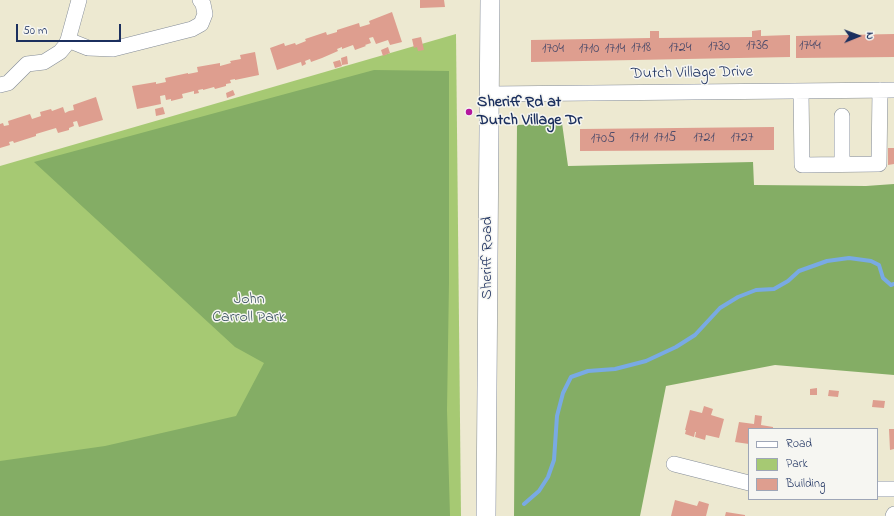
<!DOCTYPE html>
<html>
<head>
<meta charset="utf-8">
<style>
  body { margin:0 }
  #map { position:relative; width:894px; height:516px; overflow:hidden; background:#ede9d1; font-family:"Indie Flower",sans-serif }
  canvas { display:block }
  .legend { position:absolute; left:748px; top:428px; width:130px; height:72px; box-sizing:border-box; background:#f6f6f2; border:1px solid #9ea6b7; margin:0; padding:5px 7px; list-style:none; font-size:12px; color:#1b2f5e }
  .legend li { display:flex; align-items:center; gap:8px; height:20px }
  .legend b { width:20px; border:1px solid #9ea6b7 }
  .north { position:absolute; left:838px; top:16px; width:40px; height:40px; -webkit-text-stroke:3px #f6f6f2; paint-order:stroke; rotate:89deg; font-size:11px; font-weight:700; line-height:16px; text-align:center; color:#1b2f5e }
  .north::after { content:''; display:block; margin:auto; width:14px; height:18px; background:#1b2f5e; clip-path:polygon(50% 0,100% 100%,50% 72%,0 100%) }
  .scale { position:absolute; left:16px; top:24px; width:105px; height:18px; box-sizing:border-box; border:2px solid #1b2f5e; border-top:0; padding-left:5px; font-size:12px; line-height:14px; white-space:nowrap; color:#1b2f5e; -webkit-text-stroke:3px #f6f6f2; paint-order:stroke }
</style>
</head>
<body>
<div id="map">
<canvas width="894" height="516"></canvas>
<ul class="legend">
<li><b style="height:5px;background:#fff"></b>Road</li>
<li><b style="height:11px;background:#a6c973"></b>Park</li>
<li><b style="height:11px;background:#de9e8f"></b>Building</li>
</ul>
<div class="north">N</div>
<div class="scale">50 m</div>
</div>
<script>
const context = document.querySelector('canvas').getContext('2d');
context.lineJoin = 'round';
function fill(path, color) {
  context.fillStyle = color;
  context.fill(path, 'evenodd');
}
function toPath(rows) {
  const path = new Path2D();
  for (const r of rows) {
    path.moveTo(r[0], r[1]);
    for (let i = 2; i < r.length; i += 2) path.lineTo(r[i], r[i + 1]);
  }
  return path;
}
function trace(path, color, width, dash) {
  context.strokeStyle = color;
  context.lineWidth = width;
  context.lineCap = dash ? 'butt' : 'round';
  context.setLineDash(dash || []);
  context.stroke(path);
}
function write(font, color, halo, rows, align = 'center') {
  context.font = font + ' "Indie Flower",sans-serif';
  context.lineWidth = 3;
  context.setLineDash([]);
  context.textBaseline = 'middle';
  context.strokeStyle = halo;
  context.fillStyle = color;
  for (const [text, x, y, turn = 0] of rows) {
    context.save();
    context.translate(x, y);
    context.rotate((+turn || 0) * Math.PI / 180);
    context.textAlign = isNaN(turn) ? turn : align;
    if (halo) context.strokeText(text, 0, 0);
    context.fillText(text, 0, 0);
    context.restore();
  }
}
const green = toPath([
  [456,34,461,516,0,516,0,166]
]);
const forest = toPath([
  [374,70,449,71,449,282,447,410,450,516,0,516,0,461,105,446,236,416,264,363,235,347,34,162],
  [562,123,568,166,753,162,754,185,866,186,894,184,894,375,775,365,666,386,640,516,514,516,517,125]
]);
const stream = toPath([
  [524,504,539,491,548,477,554,460,557,416,563,393,571,377,588,371,615,369,646,361,676,347,695,335,720,308,738,297,756,290,774,289,788,281,799,271,827,261,849,258,871,261,879,265,883,278,891,285,894,284]
]);
const building = toPath([
  [420,0,444,0,445,7,420,8],
  [392,12,402,42,390,45,388,40,376,44,373,37,369,38,371,43,365,45,366,46,355,50,353,45,342,49,342,47,337,49,338,51,322,58,311,62,310,59,305,61,306,64,302,66,301,62,277,70,270,48,284,43,285,46,295,43,296,45,306,41,305,39,326,32,327,35,337,32,337,30,359,23,360,27,370,24,369,21],
  [761,30,761,36,790,35,790,57,531,62,531,40,650,38,650,31,659,31,659,38,752,37,752,31],
  [894,34,894,57,796,58,796,36],
  [421,37,424,50,418,51,417,47,414,48,412,39],
  [388,47,390,53,383,56,381,50],
  [255,52,259,75,235,80,235,79,230,80,231,83,226,84,226,86,215,89,214,87,203,90,203,89,198,90,199,93,194,94,194,91,182,94,183,98,171,101,171,99,166,100,165,95,160,96,161,104,137,109,132,86,156,82,156,84,166,82,165,78,188,73,188,74,198,72,197,67,220,63,220,66,231,63,230,61,241,59,240,55],
  [347,56,348,64,342,65,341,58],
  [340,60,342,66,335,68,333,62],
  [233,90,235,95,227,98,226,93],
  [96,97,103,120,79,127,77,121,73,122,74,126,69,128,69,130,58,133,56,128,36,134,36,136,14,143,13,141,9,142,10,145,0,148,0,124,3,123,4,126,9,125,8,121,30,114,32,119,41,116,40,112,51,109,52,111,63,107,65,113,69,111,74,110,73,105],
  [163,107,165,114,156,116,155,109],
  [774,127,774,150,580,151,580,129],
  [888,148,894,148,894,164,888,165],
  [817,388,817,395,810,395,810,389],
  [829,390,839,391,838,397,828,396],
  [873,400,885,401,884,408,872,407],
  [704,406,713,409,711,415,724,419,719,438,706,435,705,440,695,437,696,432,695,432,694,437,685,434,686,430,685,430,690,410,702,413],
  [755,415,762,416,761,425,773,427,773,429,749,429,749,444,735,442,739,422,754,424],
  [889,429,894,429,894,449,890,450],
  [675,500,697,506,699,501,709,504,706,516,671,516],
  [726,512,745,515,745,516,725,516]
]);
const minor = toPath([
  [68,40,88,48,113,49,192,29,201,24,205,14,203,4,200,0],
  [0,85,8,83,27,64,44,62,60,52,65,46,68,40,79,0],
  [801,91,802,165,879,164,880,90],
  [490,94,894,90],
  [842,164,842,116],
  [674,464,749,483],
  [877,489,894,489],
  [893,516,894,514]
]);
const major = toPath([
  [486,516,490,0]
]);
const markers = [
  [469,112,4,"#b5179e"]
];
const numberNames = [
  ["1736",757,47],
  ["1744",810,47],
  ["1730",719,48],
  ["1718",641,49],
  ["1724",680,49],
  ["1704",553,50],
  ["1710",589,50],
  ["1714",615,50],
  ["1711",639,139],
  ["1715",665,139],
  ["1721",704,139],
  ["1727",742,139],
  ["1705",603,140]
];
const streetNames = [
  ["Dutch Village Drive",692,74,-1],
  ["Sheriff Road",488,258,-90]
];
const poiNames = [
  ["Sheriff Rd at",477,103],
  ["Dutch Village Dr",477,121]
];
const parkNames = [
  ["John",249,300],
  ["Carroll Park",249,318]
];
fill(green, '#a6c973');
fill(forest, '#84ad65');
trace(stream, '#79aae4', 4);
fill(building, '#de9e8f');
trace(minor, '#848c98', 16);
trace(major, '#848c98', 20);
trace(minor, '#fff', 15);
trace(major, '#fff', 19);
for (const [x, y, r, color] of markers) {
  const dot = new Path2D();
  dot.arc(x, y, r, 0, 2 * Math.PI);
  context.fillStyle = color;
  context.fill(dot);
  trace(dot, '#f6f6f2', 1.5);
}
write('14px', '#4c4b6a', null, numberNames);
write('16px', '#1b2f5e', '#f6f6f2', streetNames);
write('bold 16px', '#1b2f5e', '#f6f6f2', poiNames, 'left');
write('16px', '#3e5663', '#f6f6f2', parkNames);
</script>
</body>
</html>
